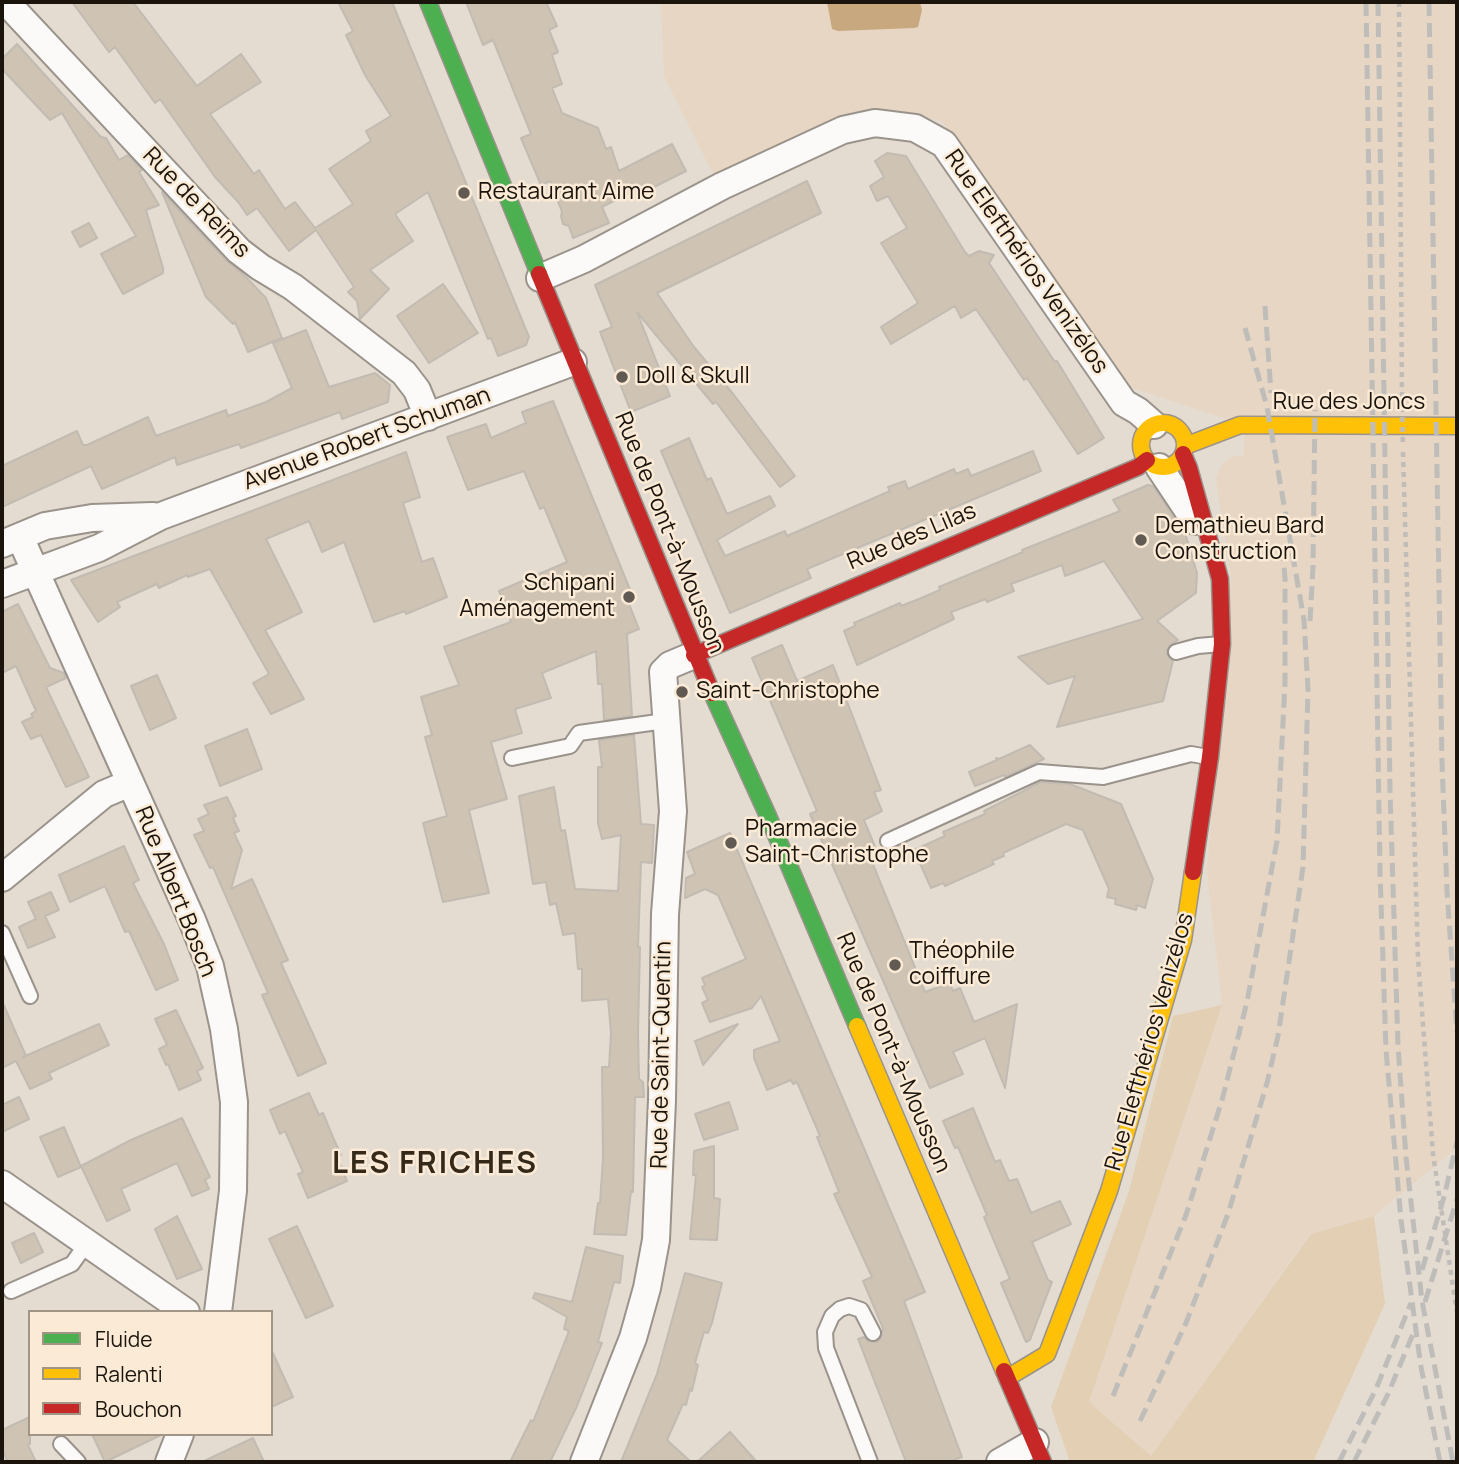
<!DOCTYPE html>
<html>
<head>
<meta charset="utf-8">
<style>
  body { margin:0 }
  #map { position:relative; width:1459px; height:1464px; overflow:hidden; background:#e5dcd1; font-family:Manrope,sans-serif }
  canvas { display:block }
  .frame { position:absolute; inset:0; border:4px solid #1a140d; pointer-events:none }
  .legend { position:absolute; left:28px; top:1310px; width:245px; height:126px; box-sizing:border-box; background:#fbebd6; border:2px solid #a19586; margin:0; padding:9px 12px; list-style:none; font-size:21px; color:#1a140d }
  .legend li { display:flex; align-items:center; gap:14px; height:35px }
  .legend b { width:35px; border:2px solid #a19586 }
</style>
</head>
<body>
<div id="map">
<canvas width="1459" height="1464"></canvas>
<div class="frame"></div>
<ul class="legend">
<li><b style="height:9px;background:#4caf50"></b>Fluide</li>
<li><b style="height:9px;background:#ffc107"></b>Ralenti</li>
<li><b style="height:9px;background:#c62828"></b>Bouchon</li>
</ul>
</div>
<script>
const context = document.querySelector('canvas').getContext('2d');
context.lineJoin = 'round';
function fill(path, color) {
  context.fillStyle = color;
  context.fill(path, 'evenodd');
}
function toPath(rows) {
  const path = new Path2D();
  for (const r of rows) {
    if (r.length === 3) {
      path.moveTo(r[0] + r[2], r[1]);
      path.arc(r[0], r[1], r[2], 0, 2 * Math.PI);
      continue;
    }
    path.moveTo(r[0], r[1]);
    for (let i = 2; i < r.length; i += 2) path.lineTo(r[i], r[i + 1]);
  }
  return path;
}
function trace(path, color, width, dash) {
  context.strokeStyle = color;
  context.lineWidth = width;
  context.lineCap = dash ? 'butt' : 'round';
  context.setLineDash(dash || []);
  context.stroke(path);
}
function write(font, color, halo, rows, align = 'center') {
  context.font = font + ' Manrope,sans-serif';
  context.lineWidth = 5;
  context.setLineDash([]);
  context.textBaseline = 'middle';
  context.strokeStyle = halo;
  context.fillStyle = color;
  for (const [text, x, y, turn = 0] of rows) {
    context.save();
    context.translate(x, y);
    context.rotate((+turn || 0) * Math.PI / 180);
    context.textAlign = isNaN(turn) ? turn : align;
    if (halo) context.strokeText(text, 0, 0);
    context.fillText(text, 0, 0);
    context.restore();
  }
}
const built = toPath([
  [661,2,1457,2,1457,1148,1374,1216,1310,1234,1151,1456,1089,1402,1222,1005,1207,871,1231,577,1216,480,1221,465,1232,457,1244,455,1245,425,1118,383,942,121,869,108,715,178,664,76]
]);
const green = toPath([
  [1222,1005,1089,1402,1151,1456,1311,1234,1374,1216,1385,1304,1313,1462,1070,1462,1051,1407,1129,1191,1173,1016]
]);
const water = toPath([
  [827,2,920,2,922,10,918,27,914,28,838,31,832,29]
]);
const building = toPath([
  [72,2,133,2,197,86,241,54,261,82,210,114,254,174,259,170,285,209,295,202,315,228,353,204,329,169,371,141,366,131,391,116,365,75,346,35,353,31,338,2,392,2,529,337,526,345,498,356,491,338,488,339,428,192,395,214,413,241,370,270,389,289,360,319,357,301,348,292,354,287,316,230,289,251,257,208,247,215,239,203,215,177,160,99,155,103,115,47,109,52,72,2],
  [466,2,546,2,557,26,549,30,558,52,552,55,562,84,552,88,562,113,598,128,606,149,611,147,619,171,672,144,686,171,646,191,643,186,602,207,609,223,573,238,569,226,563,224,561,216,562,212,550,181,541,185,529,157,521,138,531,134,493,40,483,45,466,2],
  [17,44,101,137,106,138,119,160,128,155,142,170,139,172,159,205,146,210,163,268,163,273,123,294,101,254,136,236,62,113,50,120,2,69,2,59,17,44],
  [887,153,906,156,965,252,969,256,979,251,994,255,989,263,1055,362,1057,361,1104,438,1078,454,1027,378,1024,380,976,309,961,318,955,306,891,344,881,327,918,303,881,243,907,228,888,196,877,201,870,186,884,177,875,161,887,153],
  [807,181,821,213,657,293,694,347,734,395,795,476,780,487,716,402,713,404,637,312,670,396,631,412,600,332,612,327,595,285,807,181],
  [162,192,228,262,241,272,266,298,282,338,248,352,235,322,233,324,206,297,162,192],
  [89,223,97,238,80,247,72,232,89,223],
  [443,284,478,333,429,363,397,316,443,284],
  [306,330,329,387,375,373,390,385,388,402,342,419,340,412,241,448,239,444,177,465,175,457,102,489,91,466,2,507,2,466,77,431,83,445,87,445,148,417,156,436,226,410,228,416,266,402,292,388,273,343,306,330],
  [553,401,631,592,625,594,639,629,627,634,632,716,604,720,602,684,598,684,596,651,542,673,551,698,515,709,522,733,491,742,507,799,469,810,489,893,443,902,423,823,447,816,425,737,432,735,421,697,459,685,444,647,511,622,499,591,567,562,544,507,540,509,524,471,468,490,447,437,486,424,491,438,526,423,522,412,553,401],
  [689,438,707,480,711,478,727,514,770,496,775,506,717,540,725,556,785,531,787,536,890,491,888,487,905,481,908,489,954,469,956,474,968,469,971,476,1033,451,1041,471,807,569,811,578,730,613,661,451,689,438],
  [406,452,420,497,403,503,422,562,433,558,447,597,406,614,405,611,374,622,344,542,322,552,309,521,266,539,302,612,265,630,304,699,271,714,253,683,269,674,210,569,188,577,187,575,159,588,157,584,117,602,120,607,98,622,71,580,406,452],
  [1148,485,1153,486,1185,533,1197,573,1196,593,1157,621,1178,640,1170,645,1167,650,1167,655,1173,661,1163,701,1057,727,1075,676,1048,684,1018,657,1143,619,1104,561,1065,576,1062,565,1011,584,1014,591,987,602,986,599,951,612,954,619,857,665,844,631,855,626,854,623,900,603,901,606,919,599,940,590,939,587,1023,552,1022,550,1120,511,1113,500,1148,485],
  [18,604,50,668,64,673,66,678,46,687,89,777,66,787,41,735,31,739,22,722,33,717,31,714,36,711,16,666,2,673,2,612,18,604],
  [782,645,797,681,833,665,881,790,874,792,882,811,864,820,878,854,870,857,925,992,950,983,953,991,960,988,974,1022,1017,1004,1005,1088,985,1038,953,1052,963,1074,930,1088,810,814,817,811,752,658,782,645],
  [157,675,176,718,150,730,131,686,157,675],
  [247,729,262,769,220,786,205,746,247,729],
  [634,735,641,824,654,825,652,863,641,862,638,947,640,947,638,1032,639,1079,643,1082,644,1097,635,1097,633,1192,631,1191,626,1235,594,1234,598,1203,600,1203,603,1158,602,1067,609,1067,611,1033,608,999,582,1001,582,969,578,969,575,933,563,935,556,903,550,905,546,882,533,884,519,796,554,787,561,831,565,830,575,889,618,891,621,835,602,839,598,823,598,767,602,767,599,740,634,735],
  [1030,745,1044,759,1005,777,1004,775,975,786,969,772,997,760,996,758,999,759,1030,745],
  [1041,782,1070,784,1121,804,1153,879,1145,908,1137,905,1136,910,1115,904,1116,899,1107,897,1109,889,1083,830,1066,824,1003,853,1004,856,992,861,994,864,945,886,943,883,931,888,914,850,945,836,943,832,985,814,984,811,1041,782],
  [227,797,236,816,233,818,239,831,234,833,242,850,231,889,252,879,288,960,281,963,326,1063,298,1076,262,995,268,993,213,867,210,868,194,835,204,831,198,819,209,814,204,805,227,797],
  [730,833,925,1292,904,1301,962,1457,948,1462,906,1462,858,1339,864,1337,868,1341,877,1342,881,1338,883,1328,863,1281,872,1277,834,1194,839,1192,817,1137,820,1136,797,1082,793,1084,791,1080,767,1090,754,1058,754,1050,780,1041,761,996,752,1008,710,1022,702,1003,708,1000,702,987,705,985,702,978,746,959,718,895,705,889,685,898,686,878,695,874,687,852,730,833],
  [124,846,139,880,133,883,164,944,178,980,156,990,129,931,125,932,105,886,70,902,59,875,124,846],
  [51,892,59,910,45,916,55,937,28,948,19,927,36,919,28,902,51,892],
  [2,1001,26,1056,23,1057,99,1024,109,1045,49,1073,52,1079,30,1089,16,1061,2,1068,2,1001],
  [176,1010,203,1068,197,1071,201,1080,179,1090,168,1064,166,1065,159,1049,167,1045,155,1019,176,1010],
  [738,1024,703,1065,695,1041,738,1024],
  [309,1093,319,1115,323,1113,332,1135,341,1155,337,1157,347,1181,308,1198,298,1174,303,1172,285,1131,280,1134,270,1110,309,1093],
  [19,1097,29,1119,2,1132,2,1105,19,1097],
  [729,1102,738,1129,704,1140,695,1114,729,1102],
  [973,1108,995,1162,1000,1160,1009,1181,1017,1179,1031,1213,1060,1201,1071,1224,1032,1242,1048,1280,1052,1282,1030,1340,1026,1342,1001,1283,1010,1279,984,1217,987,1215,958,1147,955,1148,943,1121,973,1108],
  [182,1118,210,1177,205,1180,209,1189,192,1196,177,1163,121,1189,130,1210,107,1221,81,1166,131,1140,182,1118],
  [64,1127,81,1167,58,1177,40,1137,64,1127],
  [714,1146,714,1198,720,1199,717,1240,690,1239,696,1175,693,1175,694,1151,714,1146],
  [177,1216,202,1269,177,1279,155,1229,177,1216],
  [297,1226,333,1306,306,1318,269,1239,297,1226],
  [34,1233,43,1252,21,1263,12,1243,34,1233],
  [586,1247,623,1256,620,1283,614,1282,598,1342,602,1343,577,1406,550,1462,510,1462,531,1420,533,1422,569,1331,564,1329,567,1317,533,1298,535,1293,572,1302,586,1247],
  [685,1273,722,1283,712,1323,708,1333,704,1332,695,1363,698,1365,692,1391,690,1389,686,1405,683,1404,667,1440,691,1462,621,1462,657,1374,685,1273],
  [271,1349,293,1397,271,1407,271,1349],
  [30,1417,30,1444,28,1445,36,1462,8,1462,2,1450,2,1430,30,1417],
  [730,1432,757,1462,697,1462,730,1432],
  [92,1434,163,1434,105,1462,92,1434],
  [253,1438,264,1462,202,1462,253,1438]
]);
const path = toPath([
  [1399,2,1402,399],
  [1403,452,1418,959,1433,1154,1457,1313]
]);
const lane = toPath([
  [1176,652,1198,646,1221,644],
  [512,758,570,746,579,733,665,721],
  [888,841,1039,772,1103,777,1191,754,1208,757],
  [2,933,30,996],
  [11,1291,72,1264,87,1243],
  [61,1444,78,1462],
  [870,1462,826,1348,825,1332,832,1316,840,1309,849,1306,861,1310,873,1333]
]);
const street = toPath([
  [6,2,239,251,260,267,293,287,404,373,417,390,428,417],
  [540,278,584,259,722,186,843,130,875,123,915,128,944,144,1124,403,1138,411,1154,425],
  [1159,467,1195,521],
  [20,537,192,920,210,966,224,1029,234,1102,233,1191,218,1312],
  [2,544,45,526,92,518,153,516],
  [2,584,99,548,161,516,573,362],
  [2,878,104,794,130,783],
  [2,1184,186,1312],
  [169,1462,180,1434],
  [584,1462,633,1338,647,1288,656,1240,662,1100,665,914,673,811,663,672,670,665,694,655],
  [1000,1462,1035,1442]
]);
const fast = toPath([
  [428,2,539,274],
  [712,693,768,816,857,1026]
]);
const slow = toPath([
  [1163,445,22],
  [1185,446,1240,425,1457,426],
  [857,1026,1004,1371],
  [1007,1378,1047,1354,1109,1191,1183,940,1193,872]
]);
const jam = toPath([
  [539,274,712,693],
  [1183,454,1189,468,1220,579,1222,644,1210,757,1193,872],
  [694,655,1138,467,1147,460],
  [1004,1371,1043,1462]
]);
const rail = toPath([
  [1366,2,1380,872,1386,1050,1401,1220,1421,1367,1440,1462],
  [1378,2,1390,790,1398,1046,1406,1157,1422,1301,1453,1462],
  [1429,2,1442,762,1447,891,1457,1032],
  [1265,306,1271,393],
  [1310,621,1313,567,1315,410],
  [1422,1270,1444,1197,1457,1142],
  [1425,1302,1457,1199],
  [1113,1396,1186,1215,1222,1100,1247,1002,1277,841,1285,683,1285,579,1282,540],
  [1140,1421,1186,1323,1228,1214,1267,1083,1278,1036,1303,867,1308,689,1304,620,1267,407,1245,328],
  [1339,1462,1376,1389,1411,1303],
  [1354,1462,1388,1394,1415,1329]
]);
const pathBridge = toPath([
  [1402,407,1403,447]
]);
const markers = [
  [464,193,7,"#615a52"],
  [622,377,7,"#615a52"],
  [1141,540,7,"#615a52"],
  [629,597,7,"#615a52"],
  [682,692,7,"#615a52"],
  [731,843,7,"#615a52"],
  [895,965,7,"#615a52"]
];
const poiNames = [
  ["Restaurant Aime",478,193],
  ["Doll & Skull",636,377],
  ["Demathieu Bard",1155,527],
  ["Construction",1155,553],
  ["Schipani",615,584,"right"],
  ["Aménagement",615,610,"right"],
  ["Saint-Christophe",696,692],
  ["Pharmacie",745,830],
  ["Saint-Christophe",745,856],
  ["Théophile",909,952],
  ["coiffure",909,978]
];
const streetNames = [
  ["Rue de Reims",196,203,46],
  ["Rue Elefthérios Venizélos",1026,262,55],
  ["Rue des Joncs",1349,403],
  ["Avenue Robert Schuman",367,439,-20],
  ["Rue de Pont-à-Mousson",669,533,68],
  ["Rue des Lilas",912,537,-23],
  ["Rue Albert Bosch",175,892,68],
  ["Rue Elefthérios Venizélos",1150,1042,-74],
  ["Rue de Pont-à-Mousson",893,1053,67],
  ["Rue de Saint-Quentin",662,1055,-89]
];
const districtNames = [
  ["LES FRICHES",435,1165]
];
fill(built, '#e6d6c3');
fill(green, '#e3cfb4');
fill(water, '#c8a87e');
fill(building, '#cfc3b4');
trace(building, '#c2bbb2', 2);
trace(lane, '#9a938b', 18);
trace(street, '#9a938b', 30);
trace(fast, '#9a938b', 19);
trace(slow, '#9a938b', 19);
trace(jam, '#9a938b', 19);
trace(path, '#c0bdb9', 4.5, [5, 5]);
trace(lane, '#fbfaf8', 14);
trace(street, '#fbfaf8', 26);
trace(fast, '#4caf50', 16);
trace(slow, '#ffc107', 16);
trace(jam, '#c62828', 16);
trace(rail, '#bfbdba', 5, [14, 7]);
trace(pathBridge, '#c0bdb9', 4.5, [5, 5]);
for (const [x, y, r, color] of markers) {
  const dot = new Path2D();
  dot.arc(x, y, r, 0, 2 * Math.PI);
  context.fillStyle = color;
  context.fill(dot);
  trace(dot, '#fbebd6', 2.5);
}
write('23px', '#1a140d', '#fbebd6', poiNames, 'left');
write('23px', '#1a140d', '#fbebd6', streetNames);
context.letterSpacing = '2px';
write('bold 30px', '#352919', '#fbebd6', districtNames);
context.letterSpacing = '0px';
</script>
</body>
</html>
